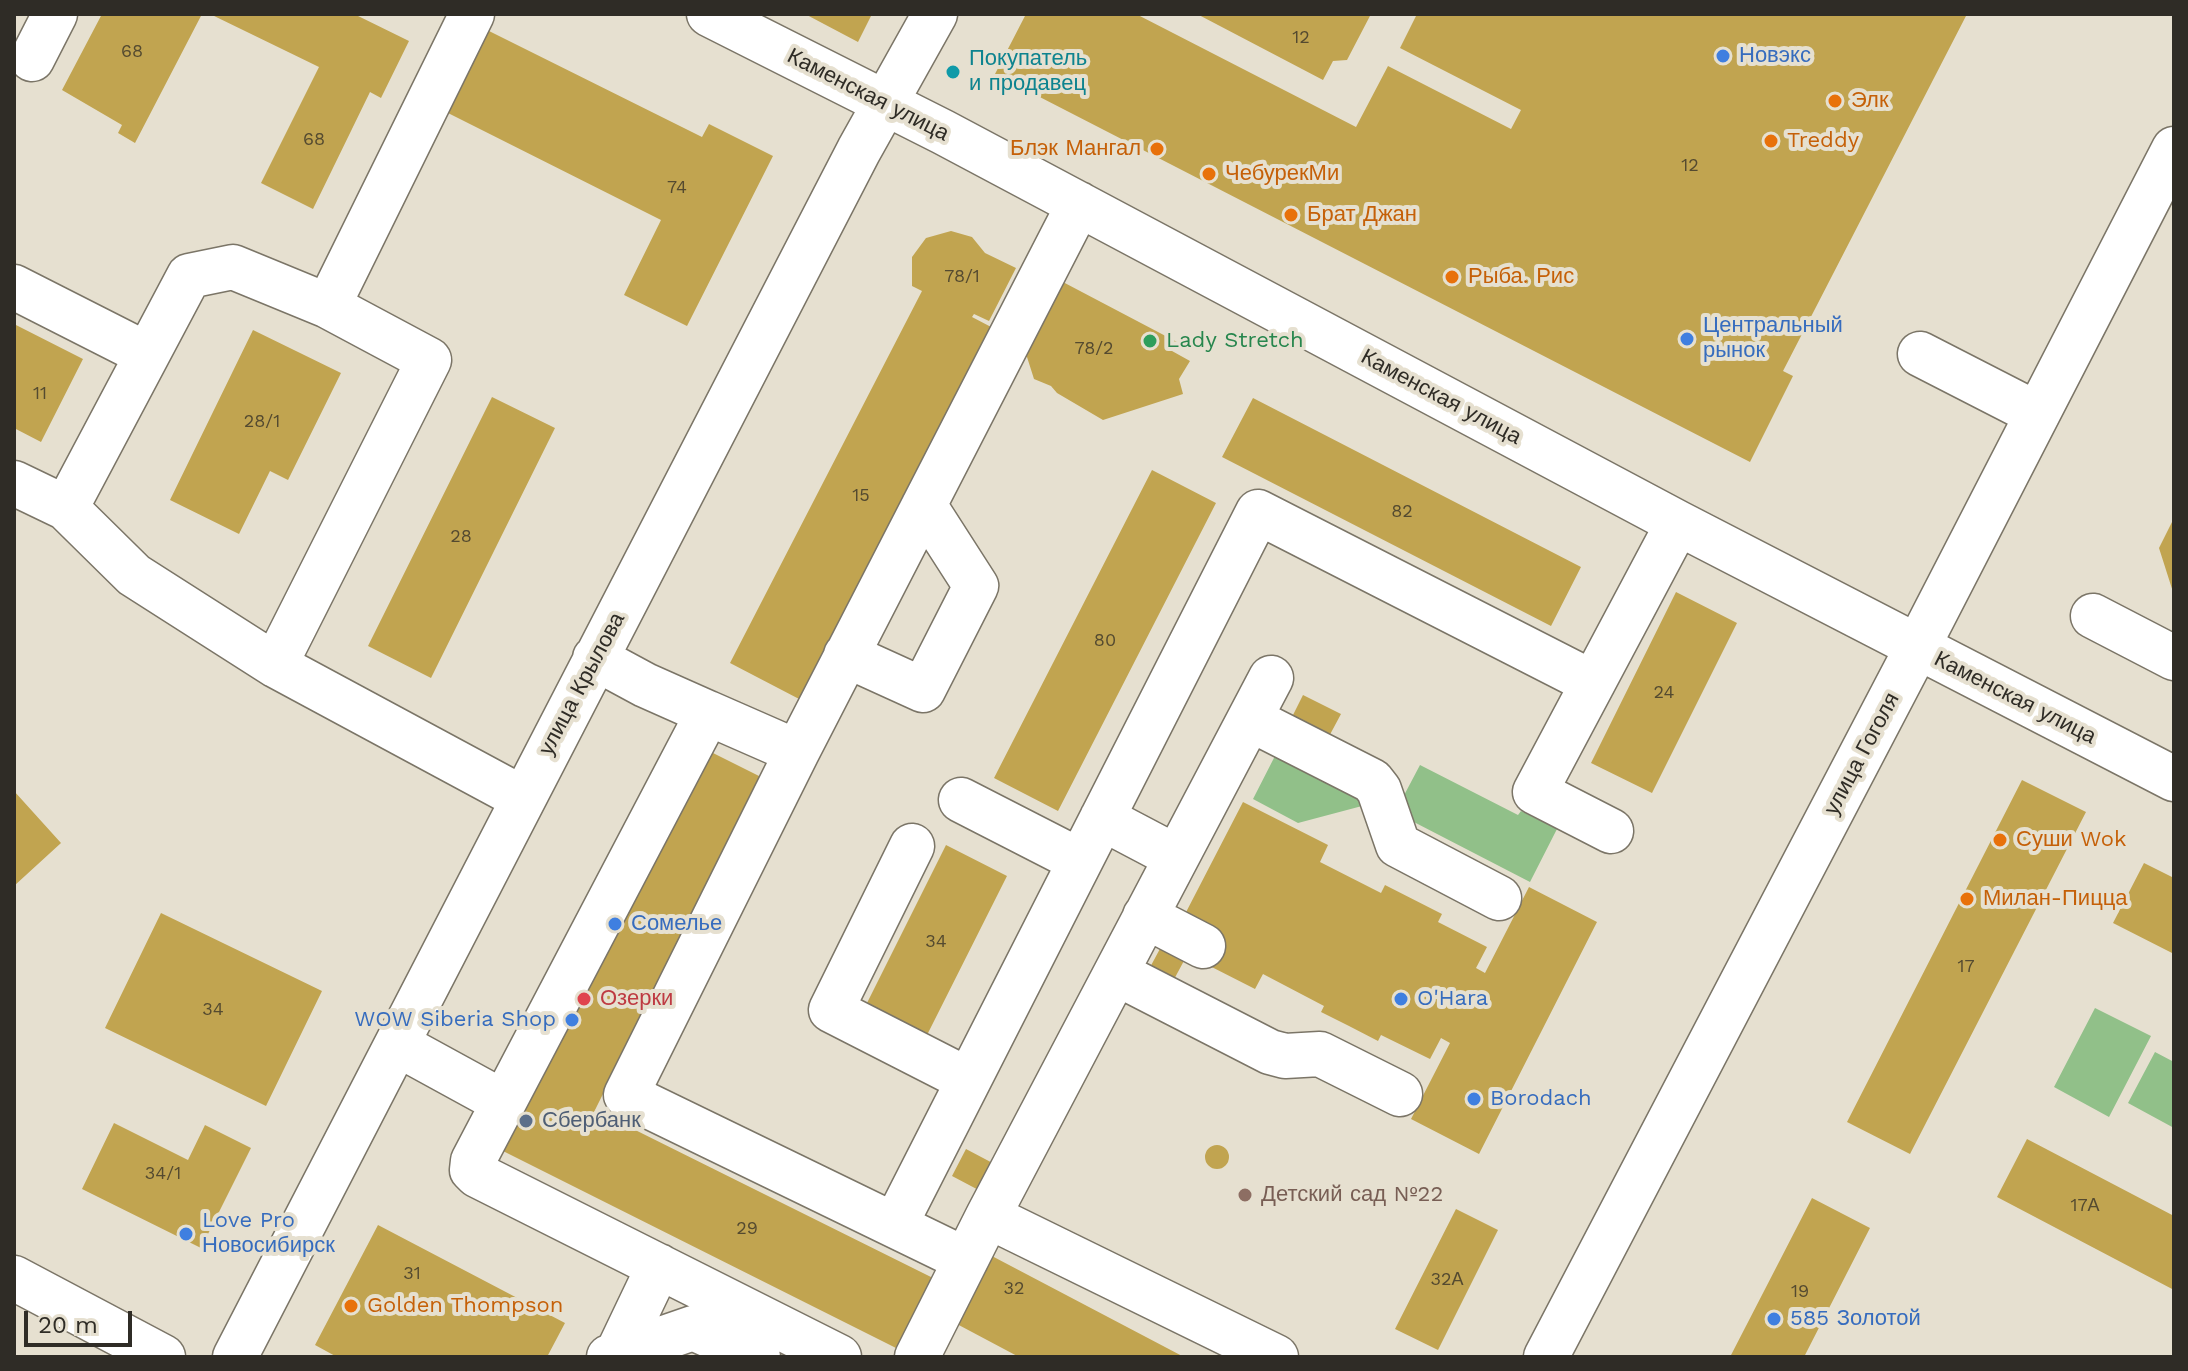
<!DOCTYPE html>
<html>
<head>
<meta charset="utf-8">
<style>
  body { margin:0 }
  #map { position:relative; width:2188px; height:1371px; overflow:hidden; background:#e6e0d0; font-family:"Work Sans",sans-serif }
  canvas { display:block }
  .frame { position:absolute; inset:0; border:16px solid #2f2c26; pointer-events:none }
  .scale { position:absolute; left:24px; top:1311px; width:108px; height:36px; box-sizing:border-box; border:4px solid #2f2c26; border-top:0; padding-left:10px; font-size:24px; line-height:28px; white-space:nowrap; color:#2f2c26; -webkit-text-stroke:6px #e6e0d0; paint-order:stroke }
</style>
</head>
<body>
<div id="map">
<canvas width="2188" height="1371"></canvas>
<div class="frame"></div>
<div class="scale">20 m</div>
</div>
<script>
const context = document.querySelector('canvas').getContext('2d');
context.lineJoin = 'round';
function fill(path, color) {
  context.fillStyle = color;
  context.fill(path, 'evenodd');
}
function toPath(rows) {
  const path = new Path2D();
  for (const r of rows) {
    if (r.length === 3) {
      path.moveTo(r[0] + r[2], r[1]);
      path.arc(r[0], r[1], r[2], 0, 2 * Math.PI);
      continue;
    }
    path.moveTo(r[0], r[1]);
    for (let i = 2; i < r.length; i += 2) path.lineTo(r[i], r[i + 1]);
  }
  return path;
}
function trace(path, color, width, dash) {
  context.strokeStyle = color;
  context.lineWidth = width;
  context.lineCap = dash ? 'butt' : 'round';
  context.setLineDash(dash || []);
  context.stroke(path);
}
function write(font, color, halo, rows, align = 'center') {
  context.font = font + ' "Work Sans",sans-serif';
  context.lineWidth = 8;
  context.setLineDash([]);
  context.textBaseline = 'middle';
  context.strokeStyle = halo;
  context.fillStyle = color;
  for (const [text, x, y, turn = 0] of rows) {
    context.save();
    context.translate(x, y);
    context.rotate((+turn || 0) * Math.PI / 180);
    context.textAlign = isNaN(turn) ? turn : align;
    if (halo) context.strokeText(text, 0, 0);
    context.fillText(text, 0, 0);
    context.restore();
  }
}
const green = toPath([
  [1276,754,1358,795,1362,806,1298,823,1253,799],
  [1420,765,1518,815,1521,811,1557,829,1530,882,1410,820,1401,801],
  [2095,1008,2151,1036,2109,1117,2054,1087],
  [2155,1052,2174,1062,2174,1128,2128,1103]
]);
const building = toPath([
  [102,14,202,14,135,143,118,133,122,125,62,90],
  [210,14,354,14,409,41,381,98,370,92,313,209,261,183,319,67],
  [805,14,872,14,858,42],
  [1026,14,1136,14,1356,127,1388,66,1511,129,1521,110,1400,48,1417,14,1967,14,1783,371,1793,376,1750,462,995,74],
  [1197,14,1371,14,1347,60,1333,61,1323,80],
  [487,30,702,137,709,124,773,156,687,326,624,295,661,220,446,112],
  [951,231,972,237,985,253,1016,268,989,321,974,314,972,317,993,328,801,700,730,663,922,291,912,286,912,257,926,238],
  [1061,281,1177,342,1172,351,1190,361,1179,379,1183,394,1103,420,1057,393,1051,386,1034,379,1027,357,1012,348],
  [14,324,83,359,41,442,14,428],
  [253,330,341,373,288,480,270,471,239,534,170,500],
  [492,397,555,428,431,678,368,646],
  [1253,398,1581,567,1551,626,1222,457],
  [1152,470,1216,503,1058,811,994,778],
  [2174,518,2174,591,2173,592,2159,548],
  [1676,592,1737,623,1652,793,1591,763],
  [1303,695,1341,714,1326,742,1289,723],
  [697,745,761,777,595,1110,935,1279,900,1350,497,1148],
  [2022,780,2086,812,1910,1154,1847,1122],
  [14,791,61,843,14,886],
  [1243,802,1328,845,1320,862,1381,893,1385,885,1442,914,1438,922,1487,947,1476,968,1485,973,1529,887,1597,922,1479,1154,1411,1119,1450,1043,1441,1038,1430,1059,1381,1035,1378,1041,1349,1026,1321,1012,1324,1006,1263,974,1255,989,1196,959,1183,918],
  [946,845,1007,876,925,1039,864,1009],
  [2144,863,2174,878,2174,954,2113,923],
  [161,913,322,991,266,1106,105,1028],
  [1162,945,1186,957,1171,985,1147,973],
  [114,1123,188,1160,205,1125,251,1148,201,1248,82,1189],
  [2027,1139,2174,1216,2174,1290,1997,1197],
  [1217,1157,12],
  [966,1149,1002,1168,988,1195,952,1176],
  [1812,1198,1870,1228,1804,1357,1730,1357],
  [1456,1209,1498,1230,1438,1350,1395,1329],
  [378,1225,565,1323,547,1357,337,1357,315,1345],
  [990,1255,1184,1357,1019,1357,955,1323]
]);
const minor = toPath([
  [709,14,943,132,1678,523,2174,779],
  [32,59,55,14],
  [14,287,146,354],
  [328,306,472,14],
  [1920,354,2037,414],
  [14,483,66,508,134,575,275,665,522,798],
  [66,508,189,276,233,267,328,306,429,360,275,665],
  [2093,616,2174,658],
  [846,655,923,690,976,586,924,505],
  [595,658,645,685,708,713],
  [1250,719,1372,781,1379,790,1398,845,1499,898],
  [797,752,626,1095,966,1260],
  [961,800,1080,861],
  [1102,818,1176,857],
  [1611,831,1535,792,1678,523],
  [912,846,831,1010,968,1080],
  [1145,916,1203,946],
  [1116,973,1270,1052,1285,1056,1320,1054,1400,1094],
  [397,1044,503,1102],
  [988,1216,1276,1357],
  [895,1225,1258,512,1593,683],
  [14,1278,163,1357],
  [617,1354,659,1266],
  [235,1357,859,150,935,14],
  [609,1357,693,1328,758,1357],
  [839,1357,477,1175,472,1170,473,1161,708,713,797,752,1079,204],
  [917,1357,988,1216,1271,678]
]);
const major = toPath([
  [1546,1357,1917,648,2174,149]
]);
const markers = [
  [1723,56,8,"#3f7fe0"],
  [953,72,8,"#0f9aa8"],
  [1835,101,8,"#e8710a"],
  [1771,141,8,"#e8710a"],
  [1157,149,8,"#e8710a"],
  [1209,174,8,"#e8710a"],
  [1291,215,8,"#e8710a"],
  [1452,277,8,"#e8710a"],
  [1687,339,8,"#3f7fe0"],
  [1150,341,8,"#2e9e5b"],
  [2000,840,8,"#e8710a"],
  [1967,899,8,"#e8710a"],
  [615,924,8,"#3f7fe0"],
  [584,999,8,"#e0444e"],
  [1401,999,8,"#3f7fe0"],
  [572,1020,8,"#3f7fe0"],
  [1474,1099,8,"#3f7fe0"],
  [526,1121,8,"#5c6f8a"],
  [1245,1195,8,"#8d6e63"],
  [186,1234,8,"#3f7fe0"],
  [351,1306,8,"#e8710a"],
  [1774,1319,8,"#3f7fe0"]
];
const numberNames = [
  ["12",1301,38],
  ["68",132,52],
  ["68",314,140],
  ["12",1690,166],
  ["74",677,188],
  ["78/1",962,277],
  ["78/2",1094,349],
  ["11",40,394],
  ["28/1",262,422],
  ["15",861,496],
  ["82",1402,512],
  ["28",461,537],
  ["80",1105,641],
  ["24",1664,693],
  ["34",936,942],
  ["17",1966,967],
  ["34",213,1010],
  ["34/1",163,1174],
  ["17А",2085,1206],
  ["29",747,1229],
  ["31",412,1274],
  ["32А",1447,1280],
  ["32",1014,1289],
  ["19",1800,1292]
];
const shopNames = [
  ["Новэкс",1739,56],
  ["Центральный",1703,326],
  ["рынок",1703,351],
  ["Сомелье",631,924],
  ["O'Hara",1417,999],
  ["WOW Siberia Shop",556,1020,"right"],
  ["Borodach",1490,1099],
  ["Love Pro",202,1221],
  ["Новосибирск",202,1246],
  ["585 Золотой",1790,1319]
];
const cultureNames = [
  ["Покупатель",969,59],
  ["и продавец",969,84]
];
const streetNames = [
  ["Каменская улица",868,95,27],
  ["Каменская улица",1441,397,28],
  ["улица Крылова",582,684,-62],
  ["Каменская улица",2015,698,27],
  ["улица Гоголя",1862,754,-62]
];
const foodNames = [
  ["Элк",1851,101],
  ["Treddy",1787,141],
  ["Блэк Мангал",1141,149,"right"],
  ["ЧебурекМи",1225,174],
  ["Брат Джан",1307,215],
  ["Рыба. Рис",1468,277],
  ["Суши Wok",2016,840],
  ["Милан-Пицца",1983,899],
  ["Golden Thompson",367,1306]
];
const leisureNames = [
  ["Lady Stretch",1166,341]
];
const healthNames = [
  ["Озерки",600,999]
];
const serviceNames = [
  ["Сбербанк",542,1121]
];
const educationNames = [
  ["Детский сад №22",1261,1195]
];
fill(green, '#91c089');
fill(building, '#c1a450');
trace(minor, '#7b7567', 47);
trace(major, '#7b7567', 47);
trace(minor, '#fff', 44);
trace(major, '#fff', 44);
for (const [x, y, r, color] of markers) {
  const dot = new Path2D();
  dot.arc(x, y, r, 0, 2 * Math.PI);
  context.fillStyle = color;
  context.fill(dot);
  trace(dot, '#e6e0d0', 3);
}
write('18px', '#544a30', null, numberNames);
write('22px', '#366cbe', '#e6e0d0', shopNames, 'left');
write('22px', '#0d838f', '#e6e0d0', cultureNames, 'left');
write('22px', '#2f2c26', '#e6e0d0', streetNames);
write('22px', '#c56008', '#e6e0d0', foodNames, 'left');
write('22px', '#27864d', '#e6e0d0', leisureNames, 'left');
write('22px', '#be3a42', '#e6e0d0', healthNames, 'left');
write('22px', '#4e5e75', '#e6e0d0', serviceNames, 'left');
write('22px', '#785e54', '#e6e0d0', educationNames, 'left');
</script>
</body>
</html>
